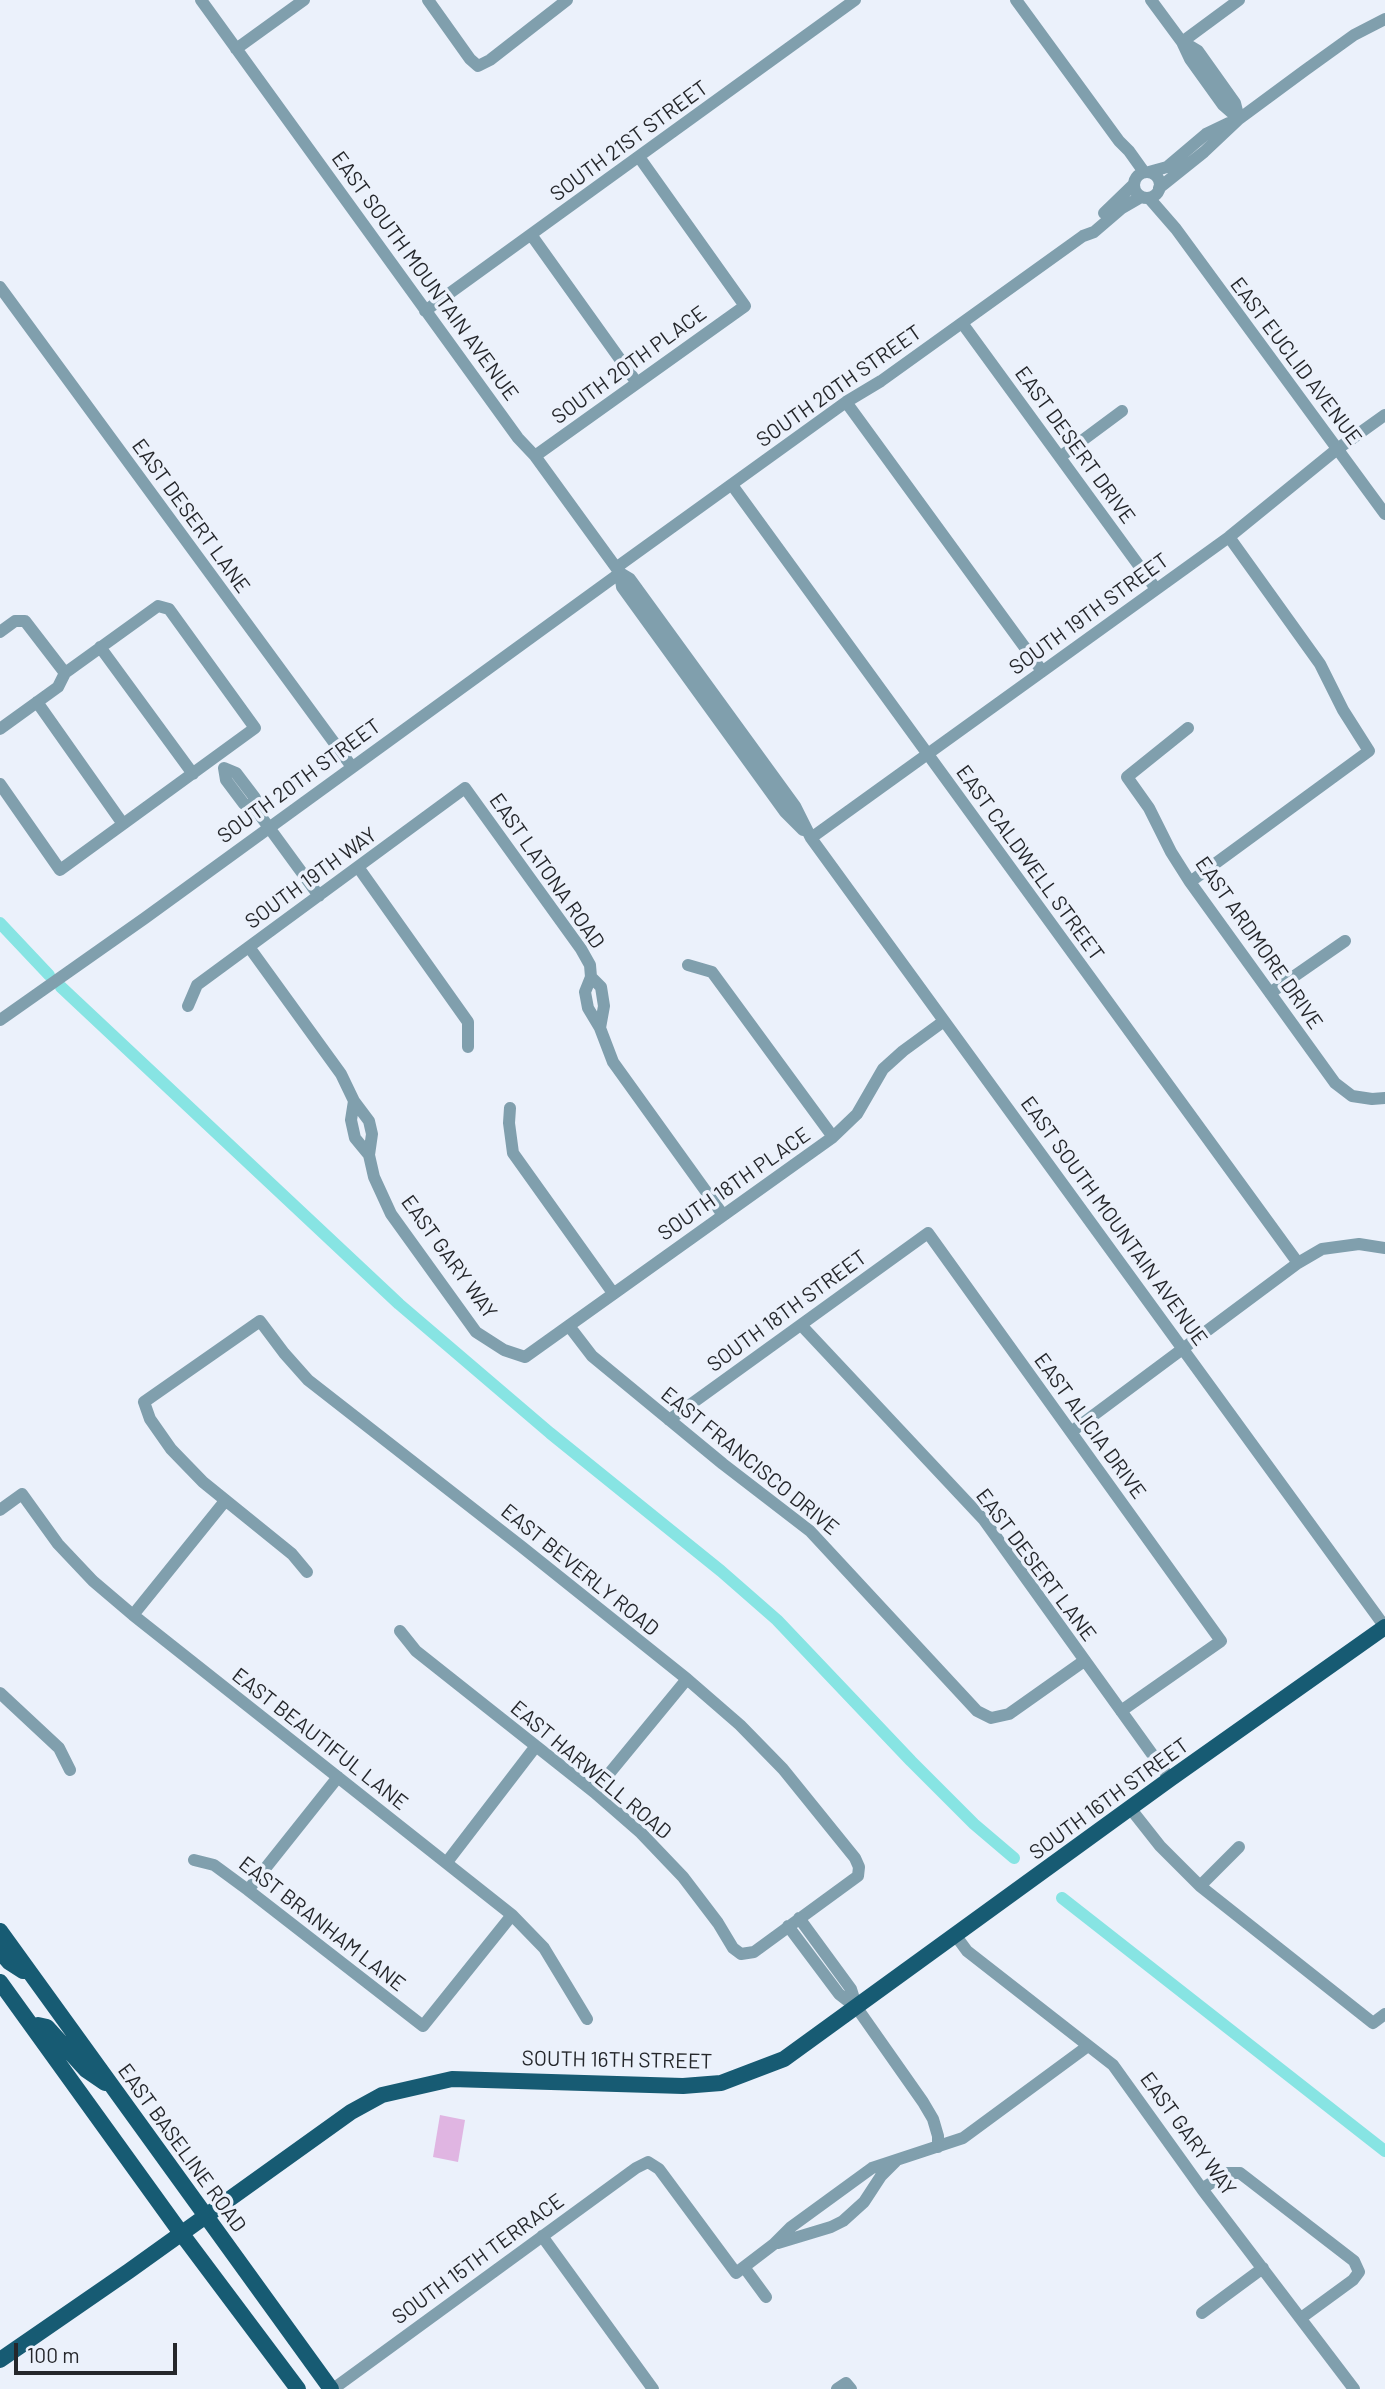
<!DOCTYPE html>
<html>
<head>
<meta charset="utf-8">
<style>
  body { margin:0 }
  #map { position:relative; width:1385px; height:2389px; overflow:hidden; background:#ebf1fb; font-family:Barlow,sans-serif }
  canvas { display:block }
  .scale { position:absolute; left:14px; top:2343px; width:163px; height:32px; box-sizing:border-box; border:4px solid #25272b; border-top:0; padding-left:9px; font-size:21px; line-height:24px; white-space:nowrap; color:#25272b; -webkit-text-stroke:5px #ebf1fb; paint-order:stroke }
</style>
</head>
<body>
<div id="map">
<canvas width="1385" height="2389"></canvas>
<div class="scale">100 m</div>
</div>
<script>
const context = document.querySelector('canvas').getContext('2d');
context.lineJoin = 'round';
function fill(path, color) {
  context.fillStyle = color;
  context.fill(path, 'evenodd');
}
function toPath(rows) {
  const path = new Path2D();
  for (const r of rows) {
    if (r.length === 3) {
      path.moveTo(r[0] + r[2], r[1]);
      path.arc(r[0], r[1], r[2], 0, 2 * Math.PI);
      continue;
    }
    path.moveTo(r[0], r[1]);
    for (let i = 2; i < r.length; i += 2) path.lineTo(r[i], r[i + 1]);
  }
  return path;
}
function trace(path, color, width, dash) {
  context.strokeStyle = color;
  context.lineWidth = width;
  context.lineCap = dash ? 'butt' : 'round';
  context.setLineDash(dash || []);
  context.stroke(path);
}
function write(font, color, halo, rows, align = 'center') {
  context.font = font + ' Barlow,sans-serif';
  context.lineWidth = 7;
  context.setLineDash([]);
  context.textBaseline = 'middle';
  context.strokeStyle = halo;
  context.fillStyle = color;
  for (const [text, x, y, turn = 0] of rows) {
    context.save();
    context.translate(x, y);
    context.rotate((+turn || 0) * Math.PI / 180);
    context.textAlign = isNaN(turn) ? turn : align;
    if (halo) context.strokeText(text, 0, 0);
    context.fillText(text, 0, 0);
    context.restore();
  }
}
const green = toPath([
  [440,2115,465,2120,458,2162,433,2157]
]);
const canal = toPath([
  [0,923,49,975],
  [61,987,399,1304,550,1433,721,1571,777,1620,911,1761,974,1824,1014,1858],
  [1062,1898,1385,2151]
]);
const minor = toPath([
  [201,0,518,438,535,456,620,573,630,579,795,806,811,838,1385,1627],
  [428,0,470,59,478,66,490,60,567,0],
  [1016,0,1119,141,1129,151,1144,172],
  [1151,0,1182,42,1190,59,1223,105,1239,119],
  [1182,42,1239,0],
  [1183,42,1198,51,1235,103,1239,119],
  [236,49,304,0],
  [1149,172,1167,167,1206,134,1229,123],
  [1147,185,13],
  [1159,188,1204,152,1239,119,1304,71,1354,35,1385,19],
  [1149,198,1176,229,1385,514],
  [1104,213,1134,184],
  [532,236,637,383],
  [0,287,352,767],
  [425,311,855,0],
  [962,323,1156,589],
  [846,402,1042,671],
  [535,456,745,306,639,157],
  [1060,457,1122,411],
  [732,485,1298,1263],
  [617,567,846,402,881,381,1083,236,1094,232,1122,208,1141,197],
  [620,573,622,587,785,812,803,830],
  [0,632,15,621,25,621,65,673],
  [100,647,193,774],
  [37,702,123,824],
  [1188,728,1127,777,1149,808,1171,852,1190,882,1335,1083,1352,1096,1372,1099,1385,1098],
  [0,729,58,687,65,673,158,606,169,609,255,728,60,870,0,784],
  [254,807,255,798,236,773,224,768,226,780,244,804,254,807,319,896],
  [811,838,1229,537,1336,450,1385,415],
  [358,867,468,1022,468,1047],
  [1190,882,1369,751,1343,710,1320,664,1229,537],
  [249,947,341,1074,354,1101,369,1121,372,1134,369,1155,374,1177,391,1214,476,1332,504,1350,525,1357,833,1137,857,1114,883,1069,903,1051,944,1021],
  [688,965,712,972,833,1137],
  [591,977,601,987,604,1006,600,1028],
  [1270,993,1345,941],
  [188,1006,197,985,465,788,581,949,590,965,591,977,585,992,588,1008,600,1028,613,1062,723,1215],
  [0,1020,145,918,620,573],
  [354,1101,351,1120,355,1138,369,1155],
  [510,1108,509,1123,513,1153,613,1293],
  [801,1325,984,1520,1170,1779],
  [569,1326,592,1356,723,1464,810,1531,977,1711,991,1718,1009,1714,1084,1661],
  [669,1420,928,1233,1221,1641,1121,1711],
  [1071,1432,1298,1263,1322,1249,1359,1244,1385,1248],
  [0,1510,22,1494,58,1544,93,1581,133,1615,512,1915,544,1948,587,2019],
  [307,1572,292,1554,203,1482,171,1449,150,1419,144,1402,260,1321,284,1353,308,1380,522,1547,687,1679,740,1725,783,1769,855,1858,859,1867,858,1876,754,1952,741,1954,733,1948,718,1923,683,1877,641,1833,594,1792,416,1651,400,1631],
  [133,1615,225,1501],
  [0,1693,59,1748,70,1770],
  [594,1792,687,1679],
  [1130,1808,1160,1846,1200,1886,1373,2023,1385,2014],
  [194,1860,214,1865,248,1890,423,2026,512,1915],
  [447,1862,536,1746],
  [1200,1886,1239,1847],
  [248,1890,338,1777],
  [799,1918,851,1989,857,2008],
  [788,1926,839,1994,857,2008,923,2102,933,2119,938,2136,938,2147],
  [956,1936,967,1951,1113,2065,1202,2189,1354,2389],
  [1202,2189,1226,2173,1240,2173,1354,2261,1359,2272,1353,2280,1301,2318],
  [542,2236,653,2389],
  [778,2243,831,2227,843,2221,864,2202,881,2176,896,2161],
  [744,2267,766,2297],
  [1202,2313,1263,2268],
  [333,2389,636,2168,648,2162,659,2169,736,2273,774,2244,791,2227,872,2168,963,2138,1088,2046],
  [837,2389,846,2383,851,2389]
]);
const major = toPath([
  [0,1931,331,2389],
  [0,1951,9,1962,23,1971],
  [0,1982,181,2233,298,2389],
  [33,2027,38,2025,47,2027,86,2070,105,2083],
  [0,2360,129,2271,351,2112,382,2095,452,2079,683,2086,721,2083,784,2059,1170,1779,1385,1627]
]);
const streetNames = [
  ["SOUTH 21ST STREET",629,141,-36],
  ["EAST SOUTH MOUNTAIN AVENUE",425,276,54],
  ["EAST EUCLID AVENUE",1296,361,53],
  ["SOUTH 20TH PLACE",629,365,-36],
  ["SOUTH 20TH STREET",839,386,-35],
  ["EAST DESERT DRIVE",1075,445,54],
  ["EAST DESERT LANE",191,516,54],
  ["SOUTH 19TH STREET",1089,614,-36],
  ["SOUTH 20TH STREET",299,781,-36],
  ["EAST CALDWELL STREET",1030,863,54],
  ["EAST LATONA ROAD",547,871,55],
  ["SOUTH 19TH WAY",311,878,-36],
  ["EAST ARDMORE DRIVE",1259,943,55],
  ["SOUTH 18TH PLACE",734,1184,-35],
  ["EAST SOUTH MOUNTAIN AVENUE",1114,1221,54],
  ["EAST GARY WAY",449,1257,54],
  ["SOUTH 18TH STREET",787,1311,-36],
  ["EAST ALICIA DRIVE",1090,1426,54],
  ["EAST FRANCISCO DRIVE",750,1461,39],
  ["EAST DESERT LANE",1036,1565,53],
  ["EAST BEVERLY ROAD",580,1570,39],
  ["EAST BEAUTIFUL LANE",320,1739,38],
  ["EAST HARWELL ROAD",591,1770,40],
  ["SOUTH 16TH STREET",1109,1799,-36],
  ["EAST BRANHAM LANE",322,1924,38],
  ["SOUTH 16TH STREET",617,2060,1],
  ["EAST GARY WAY",1188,2134,54],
  ["EAST BASELINE ROAD",182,2148,54],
  ["SOUTH 15TH TERRACE",478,2259,-36]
];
fill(green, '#e0b5e2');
trace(canal, '#87e4e3', 12);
trace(minor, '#809fad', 12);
trace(major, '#175b73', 16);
write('21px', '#25272b', '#ebf1fb', streetNames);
</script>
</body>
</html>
